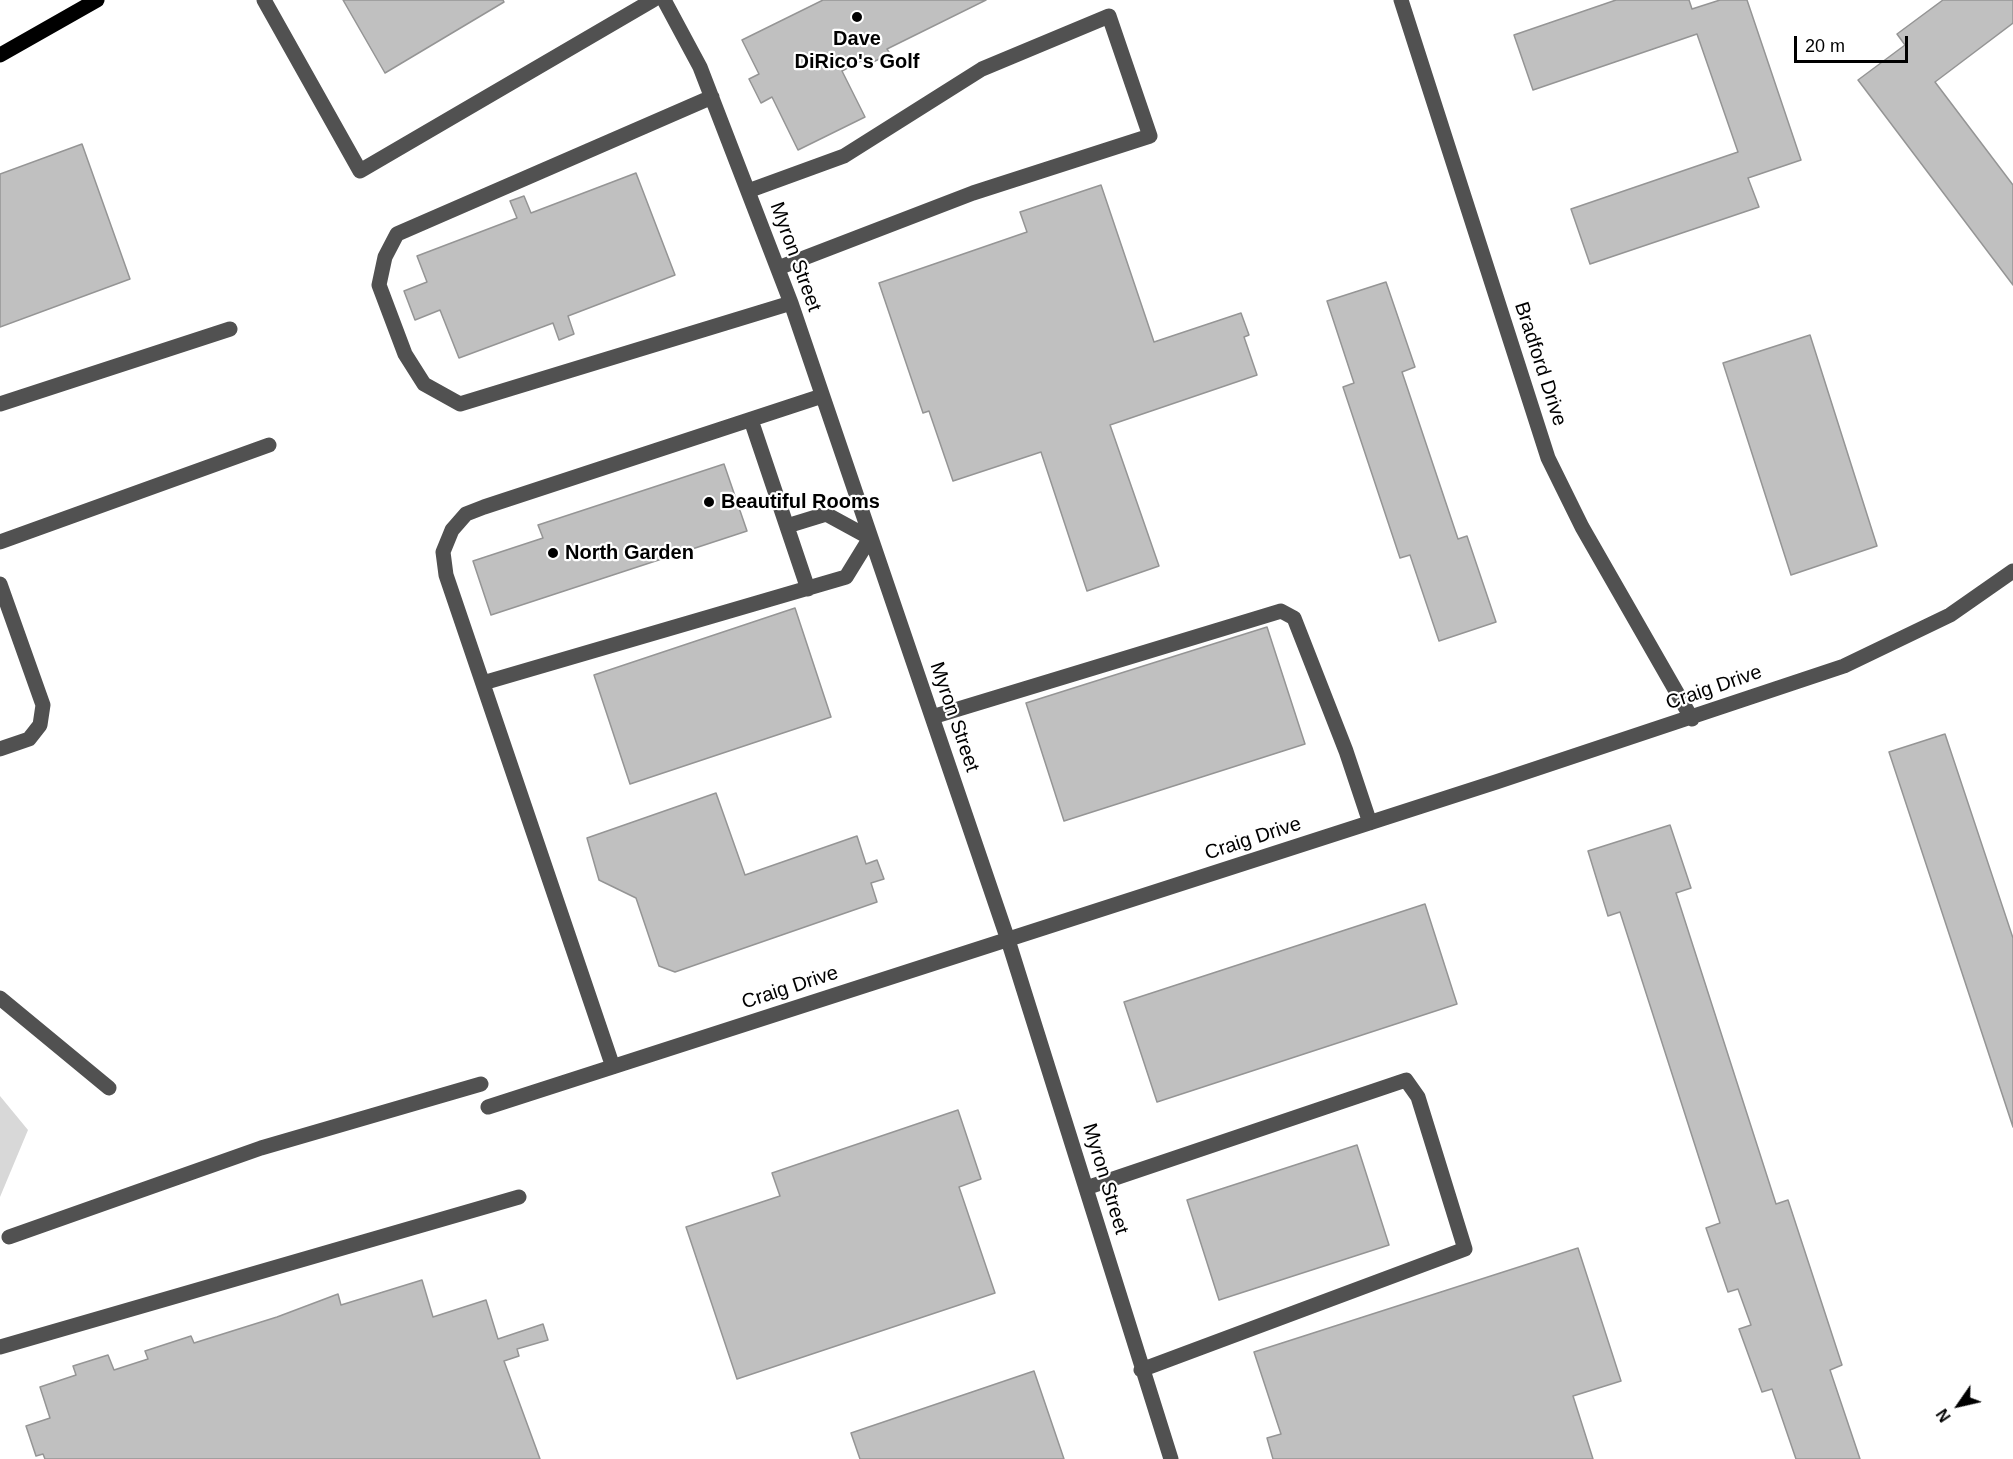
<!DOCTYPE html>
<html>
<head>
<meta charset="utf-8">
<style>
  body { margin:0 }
  #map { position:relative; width:2013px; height:1459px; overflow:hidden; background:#fff; font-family:Arial,sans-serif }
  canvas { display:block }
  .north { position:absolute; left:1929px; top:1375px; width:60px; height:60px; -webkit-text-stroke:4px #fff; paint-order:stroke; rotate:236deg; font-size:16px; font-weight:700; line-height:24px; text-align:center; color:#000 }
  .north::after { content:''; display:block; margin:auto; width:21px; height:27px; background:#000; clip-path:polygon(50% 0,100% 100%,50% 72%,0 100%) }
  .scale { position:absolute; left:1794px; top:36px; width:114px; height:27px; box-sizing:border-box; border:3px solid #000; border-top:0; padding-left:8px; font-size:18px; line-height:21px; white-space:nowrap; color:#000; -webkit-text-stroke:4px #fff; paint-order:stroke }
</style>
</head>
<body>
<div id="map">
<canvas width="2013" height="1459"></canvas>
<div class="north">N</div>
<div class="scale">20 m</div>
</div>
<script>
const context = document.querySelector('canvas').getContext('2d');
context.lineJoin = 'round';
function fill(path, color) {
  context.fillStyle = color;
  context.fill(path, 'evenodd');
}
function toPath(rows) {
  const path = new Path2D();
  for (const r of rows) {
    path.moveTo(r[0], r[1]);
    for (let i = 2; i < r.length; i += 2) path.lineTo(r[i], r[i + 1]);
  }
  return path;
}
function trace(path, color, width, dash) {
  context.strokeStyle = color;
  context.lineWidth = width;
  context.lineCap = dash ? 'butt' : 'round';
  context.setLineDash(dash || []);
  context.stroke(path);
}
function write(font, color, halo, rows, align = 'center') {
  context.font = font + ' Arial,sans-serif';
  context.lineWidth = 4.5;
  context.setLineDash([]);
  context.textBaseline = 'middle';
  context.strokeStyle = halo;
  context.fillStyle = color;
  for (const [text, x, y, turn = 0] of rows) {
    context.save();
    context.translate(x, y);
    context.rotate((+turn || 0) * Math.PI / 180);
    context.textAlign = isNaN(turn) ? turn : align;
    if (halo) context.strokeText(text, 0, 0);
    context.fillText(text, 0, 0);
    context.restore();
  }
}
const green = toPath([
  [0,1096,28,1130,0,1197]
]);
const building = toPath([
  [343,0,503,0,504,2,385,73,343,0],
  [823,0,986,0,887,49,890,54,873,62,870,56,842,71,865,117,798,150,772,97,761,103,749,79,759,74,742,40,823,0],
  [1616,0,1689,0,1692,9,1720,0,1747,0,1801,160,1748,178,1759,207,1590,264,1571,209,1738,152,1697,34,1533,90,1514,35,1616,0],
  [1943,0,2013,0,2013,23,1935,82,2013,185,2013,285,1858,80,1905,45,1897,34,1943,0],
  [82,144,130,279,0,327,0,174,82,144],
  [636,173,675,275,568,316,574,334,559,340,553,323,459,358,440,310,415,320,404,291,427,282,417,256,517,218,510,201,524,196,531,213,636,173],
  [1101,185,1154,342,1241,313,1249,335,1244,337,1257,375,1110,425,1159,566,1087,591,1041,452,953,481,929,411,923,413,879,283,1027,232,1020,212,1101,185],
  [1386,282,1415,367,1402,372,1458,539,1467,536,1496,622,1439,641,1410,555,1400,558,1343,387,1354,383,1327,301,1386,282],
  [1810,335,1877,546,1791,575,1723,363,1810,335],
  [724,464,747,531,491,615,473,561,543,538,538,525,724,464],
  [795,608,831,717,630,784,594,675,795,608],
  [1267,627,1305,744,1064,821,1026,703,1267,627],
  [1945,734,2013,938,2013,1127,1889,752,1945,734],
  [716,793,745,875,857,836,866,864,877,860,884,879,871,883,877,902,675,972,659,966,636,898,599,880,587,838,716,793],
  [1670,825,1691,888,1676,893,1776,1204,1788,1200,1842,1365,1830,1370,1860,1459,1796,1459,1772,1389,1762,1392,1739,1329,1751,1325,1738,1289,1728,1292,1706,1228,1720,1223,1620,912,1608,916,1588,851,1670,825],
  [1425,904,1457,1004,1157,1102,1124,1002,1425,904],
  [958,1110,981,1179,959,1187,995,1293,737,1379,686,1227,780,1196,772,1173,958,1110],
  [1357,1145,1389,1245,1219,1300,1187,1200,1357,1145],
  [1578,1248,1621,1381,1573,1396,1593,1459,1273,1459,1267,1438,1281,1434,1254,1352,1578,1248],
  [422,1280,433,1317,486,1300,498,1339,543,1324,548,1340,517,1349,519,1356,504,1361,540,1459,45,1459,43,1454,36,1456,26,1426,50,1418,40,1387,76,1375,73,1366,108,1355,114,1370,148,1359,145,1351,191,1336,194,1343,277,1317,338,1294,341,1305,422,1280],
  [1034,1371,1064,1459,860,1459,851,1433,1034,1371]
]);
const minor = toPath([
  [264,0,360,171,653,0],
  [664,0,700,67,791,303,1008,940,1171,1459],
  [1401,0,1548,458,1582,527,1692,719],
  [712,97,397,234,385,257,379,285,405,354,424,384,460,404,791,303],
  [748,191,844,156,982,69,1109,16,1150,136,973,193,778,268],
  [0,404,230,329],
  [751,420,808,589],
  [0,542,269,445],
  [0,584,43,705,40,725,29,739,0,749],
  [483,683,846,577,870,538,826,514,787,526],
  [932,717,1281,611,1294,618,1346,751,1370,823],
  [0,998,109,1088],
  [613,1067,446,575,443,552,452,530,466,514,484,507,822,396],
  [488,1107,1496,782,1844,666,1950,615,2013,571],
  [1086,1188,1406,1080,1418,1097,1465,1249,1141,1370],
  [9,1237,261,1148,481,1084],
  [0,1347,519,1197]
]);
const major = toPath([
  [0,55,97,0]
]);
const markers = [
  [857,17,6,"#000"],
  [709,502,6,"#000"],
  [553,553,6,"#000"]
];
const poiNames = [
  ["Dave",857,39,"center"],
  ["DiRico's Golf",857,62,"center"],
  ["Beautiful Rooms",721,502],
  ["North Garden",565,553]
];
const streetNames = [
  ["Myron Street",795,257,70],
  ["Bradford Drive",1540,364,72],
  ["Craig Drive",1714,688,-19],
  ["Myron Street",954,717,71],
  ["Craig Drive",1253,839,-18],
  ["Craig Drive",790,988,-18],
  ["Myron Street",1105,1179,73]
];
fill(green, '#d8d8d8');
fill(building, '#c0c0c0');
trace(building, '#959595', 1.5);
trace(minor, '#515151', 15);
trace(major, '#000', 15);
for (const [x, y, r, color] of markers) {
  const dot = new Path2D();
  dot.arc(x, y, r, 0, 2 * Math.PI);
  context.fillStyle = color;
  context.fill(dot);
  trace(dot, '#fff', 2);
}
write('bold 20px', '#000', '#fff', poiNames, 'left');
write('20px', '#000', '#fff', streetNames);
</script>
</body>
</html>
